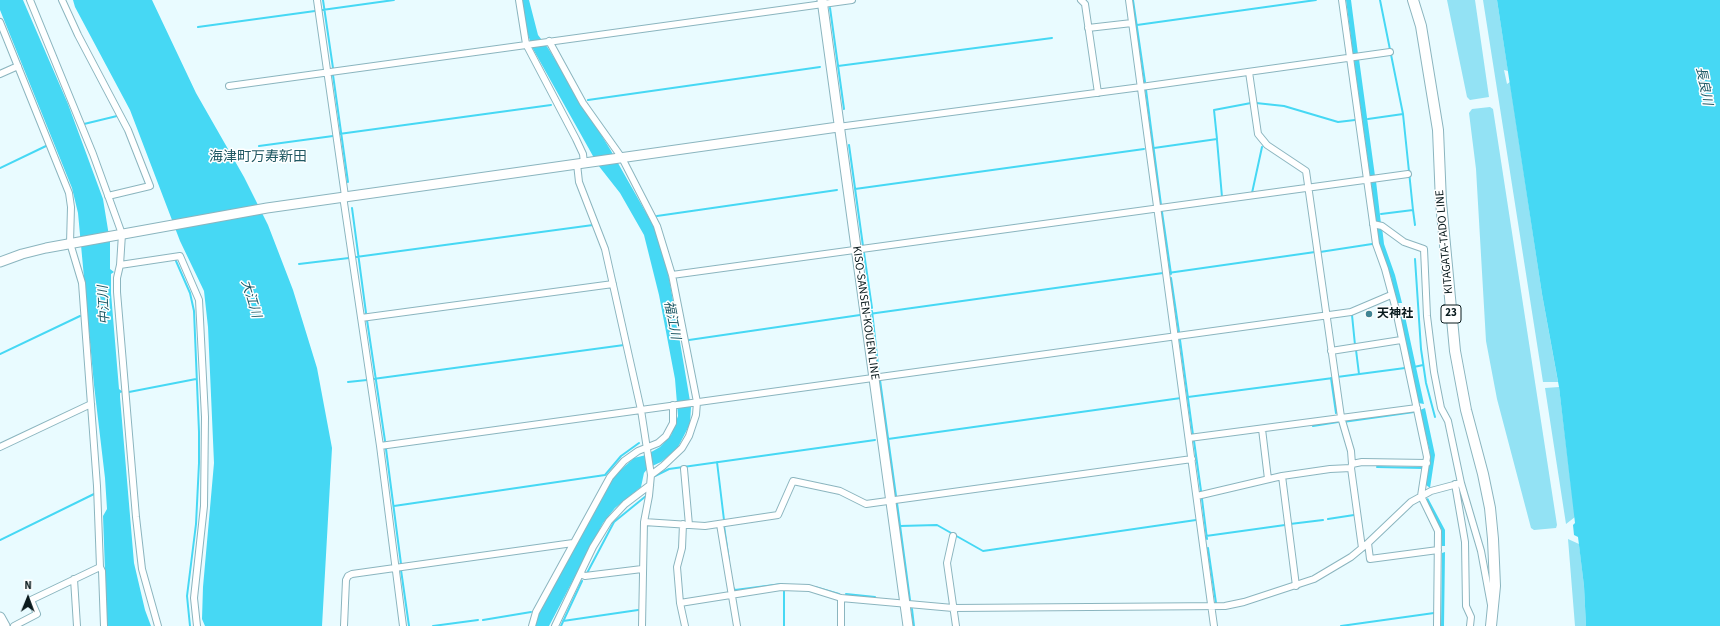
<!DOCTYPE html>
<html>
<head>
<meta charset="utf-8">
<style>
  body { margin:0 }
  #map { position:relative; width:1720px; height:626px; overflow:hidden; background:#e9fbff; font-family:"Source Sans 3",sans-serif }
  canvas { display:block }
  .north { position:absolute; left:8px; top:578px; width:40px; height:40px; -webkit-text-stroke:3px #fff; paint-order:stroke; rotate:1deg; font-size:11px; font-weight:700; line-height:16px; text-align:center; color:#091a1d }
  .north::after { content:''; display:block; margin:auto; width:14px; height:18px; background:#091a1d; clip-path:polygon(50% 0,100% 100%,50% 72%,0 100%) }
</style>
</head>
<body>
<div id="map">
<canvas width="1720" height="626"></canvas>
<div class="north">N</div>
</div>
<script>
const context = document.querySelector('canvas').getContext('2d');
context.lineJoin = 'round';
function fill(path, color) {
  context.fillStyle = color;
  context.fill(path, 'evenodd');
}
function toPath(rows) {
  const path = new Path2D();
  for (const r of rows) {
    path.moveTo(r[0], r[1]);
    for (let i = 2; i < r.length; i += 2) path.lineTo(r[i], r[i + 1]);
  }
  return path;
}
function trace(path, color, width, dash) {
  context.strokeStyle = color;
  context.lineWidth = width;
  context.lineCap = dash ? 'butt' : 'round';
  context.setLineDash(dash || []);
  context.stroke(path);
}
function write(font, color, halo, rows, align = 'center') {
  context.font = font + ' "Source Sans 3","Noto Sans JP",sans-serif';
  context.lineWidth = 3;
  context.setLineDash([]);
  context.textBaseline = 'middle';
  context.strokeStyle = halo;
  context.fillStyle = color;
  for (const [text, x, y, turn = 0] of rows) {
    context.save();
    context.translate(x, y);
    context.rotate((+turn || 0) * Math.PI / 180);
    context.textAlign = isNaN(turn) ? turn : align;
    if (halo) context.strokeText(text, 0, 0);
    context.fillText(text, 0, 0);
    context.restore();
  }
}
const green = toPath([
  [1447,0,1475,0,1489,97,1470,100,1467,97],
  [1483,0,1497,0,1508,71,1504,70,1507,84,1510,82,1542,294,1558,382,1543,382],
  [1490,107,1493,109,1557,525,1556,528,1534,530,1531,528,1497,399,1486,341,1476,169,1469,113,1472,109],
  [1559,387,1575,517,1566,524,1545,388],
  [1568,539,1579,544,1584,586,1586,626,1575,626]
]);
const water = toPath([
  [0,0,23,0,68,104,103,199,110,242,110,269,114,272,111,274,111,293,119,389,123,392,120,393,120,397,134,563,145,610,151,626,107,626,103,516,107,509,105,478,94,385,78,213,72,188,0,10],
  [73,0,152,0,196,93,244,177,268,225,293,290,317,368,332,448,322,626,205,626,202,619,203,587,214,463,208,327,204,291,180,241,130,110,75,7],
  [522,0,529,0,538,35,548,48,610,149,657,232,664,254,670,283,691,407,690,424,677,449,661,462,648,468,644,473,641,487,615,508,603,523,549,626,535,626,538,615,615,475,634,458,646,455,660,447,671,435,678,416,675,379,659,295,644,235,620,193,598,165,533,49,528,35],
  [1346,0,1351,0,1358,54,1353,54],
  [1497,0,1720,0,1720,626,1586,626,1584,586,1578,537,1574,535,1573,525,1575,523,1559,387,1542,294],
  [1359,59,1375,176,1370,176,1354,61],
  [1376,181,1381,224,1376,222,1371,183],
  [1382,227,1384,244,1395,275,1402,303,1397,303,1391,277,1379,246,1376,228],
  [1403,307,1424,404,1418,403,1398,309],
  [1425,408,1435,455,1430,488,1426,485,1430,453,1420,410],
  [1428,498,1445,530,1445,546,1442,546,1442,531,1425,500],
  [1445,552,1444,626,1441,626,1442,553]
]);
const stream = toPath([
  [323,0,333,68],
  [1133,0,1145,82],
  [1380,0,1403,114,1413,210],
  [830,8,844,109],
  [322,10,394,0],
  [1137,25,1316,0],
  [198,27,315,11],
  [838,66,1052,38],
  [333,75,348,182],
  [1146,90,1161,205],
  [588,100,820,67],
  [1256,103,1284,106,1338,122,1355,120],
  [1368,119,1403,114],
  [84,124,117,116],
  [339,134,551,105],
  [1217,140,1222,197],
  [849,145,863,246],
  [259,146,333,136],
  [1154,148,1217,139,1214,110,1251,103],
  [0,168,46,146],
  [855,189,1144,149],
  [1250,193,1252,193,1262,147],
  [352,208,366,313],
  [1162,212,1171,274],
  [1381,214,1413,210,1415,225],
  [657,216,837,190],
  [1320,252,1372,244],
  [864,253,872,308],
  [356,257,593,225],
  [1415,259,1421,349,1426,383,1435,417],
  [176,261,190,293,194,311,199,432,199,463,196,524,187,596,190,626],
  [299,264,349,258],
  [1168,273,1315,252],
  [1171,278,1179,332],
  [872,311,879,374],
  [869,314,1163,273],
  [1352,315,1355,345],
  [367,320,385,441],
  [689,340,860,315],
  [1180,340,1193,435],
  [1356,350,1359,374],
  [0,354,80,316],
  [1414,367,1423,365],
  [1337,377,1405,368],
  [1331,378,1336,413],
  [373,379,624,345],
  [880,380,896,496],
  [348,382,367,380],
  [129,392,196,379],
  [1188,397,1333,378],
  [1343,422,1414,412],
  [1313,426,1338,422],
  [888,439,1181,398],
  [1194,441,1201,491],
  [386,449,401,564],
  [717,462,724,520],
  [1377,467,1423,468],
  [655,476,669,469,875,440],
  [1202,499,1207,539],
  [897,503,910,600],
  [394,506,605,475,621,456,639,443],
  [1328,519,1354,515],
  [1290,524,1323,520],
  [724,526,729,561],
  [900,526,937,525,983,551,1196,520],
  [1206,536,1285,525],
  [0,540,94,494],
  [1208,548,1216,603],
  [401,570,409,626],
  [586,575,614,522,646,496],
  [733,587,735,590,782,584],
  [815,587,839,594],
  [784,590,784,626],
  [846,594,875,597],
  [912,609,914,626],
  [483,620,531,612],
  [563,621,638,610],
  [433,626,478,620],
  [561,626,582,581],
  [1341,626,1434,613]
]);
const street = toPath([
  [30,0,93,154,122,234,120,265,180,256,199,300,205,417,204,506,194,598,197,626],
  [62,0,78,35,128,130,150,186,108,196],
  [317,0,345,196],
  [519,0,526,44,576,139,583,154,584,163],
  [1081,0,1085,4,1098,93],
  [1129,0,1214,626],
  [1342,0,1376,244,1385,269,1395,306,1427,457,1421,496,1438,531,1437,626],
  [0,22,69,193,71,207,70,243,82,283,97,486,100,567,102,571,104,626],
  [1088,28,1132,23],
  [549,41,583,103,622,158,657,226,672,275,697,402,696,415,689,436,682,448,663,466,651,475],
  [1249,72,1258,134,1267,145,1306,171,1341,417,1351,451,1352,464],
  [0,74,18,66],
  [229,86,852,0],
  [838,127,1141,87,1390,52],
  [577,164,579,182,605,249,641,410,651,475,649,496,644,522,642,626],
  [343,196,380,446,403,626],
  [1373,224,1382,226,1404,242,1424,249,1427,316,1434,372,1441,408,1448,421,1461,483],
  [120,265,117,278,117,292,136,517,142,569,158,626],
  [672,275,1408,174],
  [361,318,613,284],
  [1331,351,1401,340],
  [1262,429,1268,479],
  [1189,438,1417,408],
  [380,446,1351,312,1391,295],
  [0,447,91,404],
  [1351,468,1362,548],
  [684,469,689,525],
  [1282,476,1296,586],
  [1455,484,1465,542,1466,606,1471,617,1470,626],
  [1197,496,1282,476,1330,469,1351,468,1352,464,1362,462,1427,463],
  [644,522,705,526,778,515,793,481,840,491,866,504,1192,459],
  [683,524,682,548,677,567,680,603,685,626],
  [720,524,737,626],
  [953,536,947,563,956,626],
  [1368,543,1370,559,1438,550],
  [580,574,585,576,642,569],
  [74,579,77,626],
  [680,603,781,587,809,588,841,598,953,608,1225,606,1244,602,1314,579,1351,557,1368,543,1411,502,1431,491,1461,483,1481,551,1491,605],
  [14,626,37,614,31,600,100,567],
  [344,626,346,580,348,576,352,574,573,543],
  [532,626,536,612,610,477,624,461,638,451,658,443,666,436,673,423,673,405],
  [555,626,593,547,609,521,625,504,650,485],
  [841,626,841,598]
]);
const secondary = toPath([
  [822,0,908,626],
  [0,262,22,254,46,248,267,208,838,127],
  [0,617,5,626]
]);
const primary = toPath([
  [1413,0,1421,26,1438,130,1441,202,1455,351,1466,410,1483,474,1490,508,1493,539,1495,586,1491,626]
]);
const markers = [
  [1369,314,4,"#408493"]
];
const shields = [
  [1451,314,20]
];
const shieldNames = [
  ["23",1451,314]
];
const streetNames = [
  ["KITAGATA-TADO LINE",1445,242,-95],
  ["KISO-SANSEN-KOUEN LINE",865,313,82]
];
const poiNames = [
  ["天神社",1377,314]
];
const waterNames = [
  ["長良川",1703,86,79],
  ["大江川",250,299,73],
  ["中江川",105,305,-93],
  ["福江川",671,320,79]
];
const quarterNames = [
  ["海津町万寿新田",258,158]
];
fill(green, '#93e2f4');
fill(water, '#46d8f4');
trace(stream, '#46d8f4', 2);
trace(street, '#8bb5bf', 8);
trace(secondary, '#8bb5bf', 11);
trace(primary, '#8bb5bf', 12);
trace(street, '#fff', 6);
trace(secondary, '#fff', 9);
trace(primary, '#fff', 10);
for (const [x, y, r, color] of markers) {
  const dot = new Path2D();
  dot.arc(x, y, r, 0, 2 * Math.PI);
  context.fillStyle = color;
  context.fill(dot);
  trace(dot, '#fff', 1.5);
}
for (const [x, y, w] of shields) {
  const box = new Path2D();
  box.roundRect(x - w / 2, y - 9, w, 18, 3);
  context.fillStyle = '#fff';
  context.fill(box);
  trace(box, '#091a1d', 1);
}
write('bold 11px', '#091a1d', null, shieldNames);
write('12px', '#091a1d', '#fff', streetNames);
write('bold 12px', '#091a1d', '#fff', poiNames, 'left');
write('italic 13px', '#205a66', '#fff', waterNames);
write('14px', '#205863', '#fff', quarterNames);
</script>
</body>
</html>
